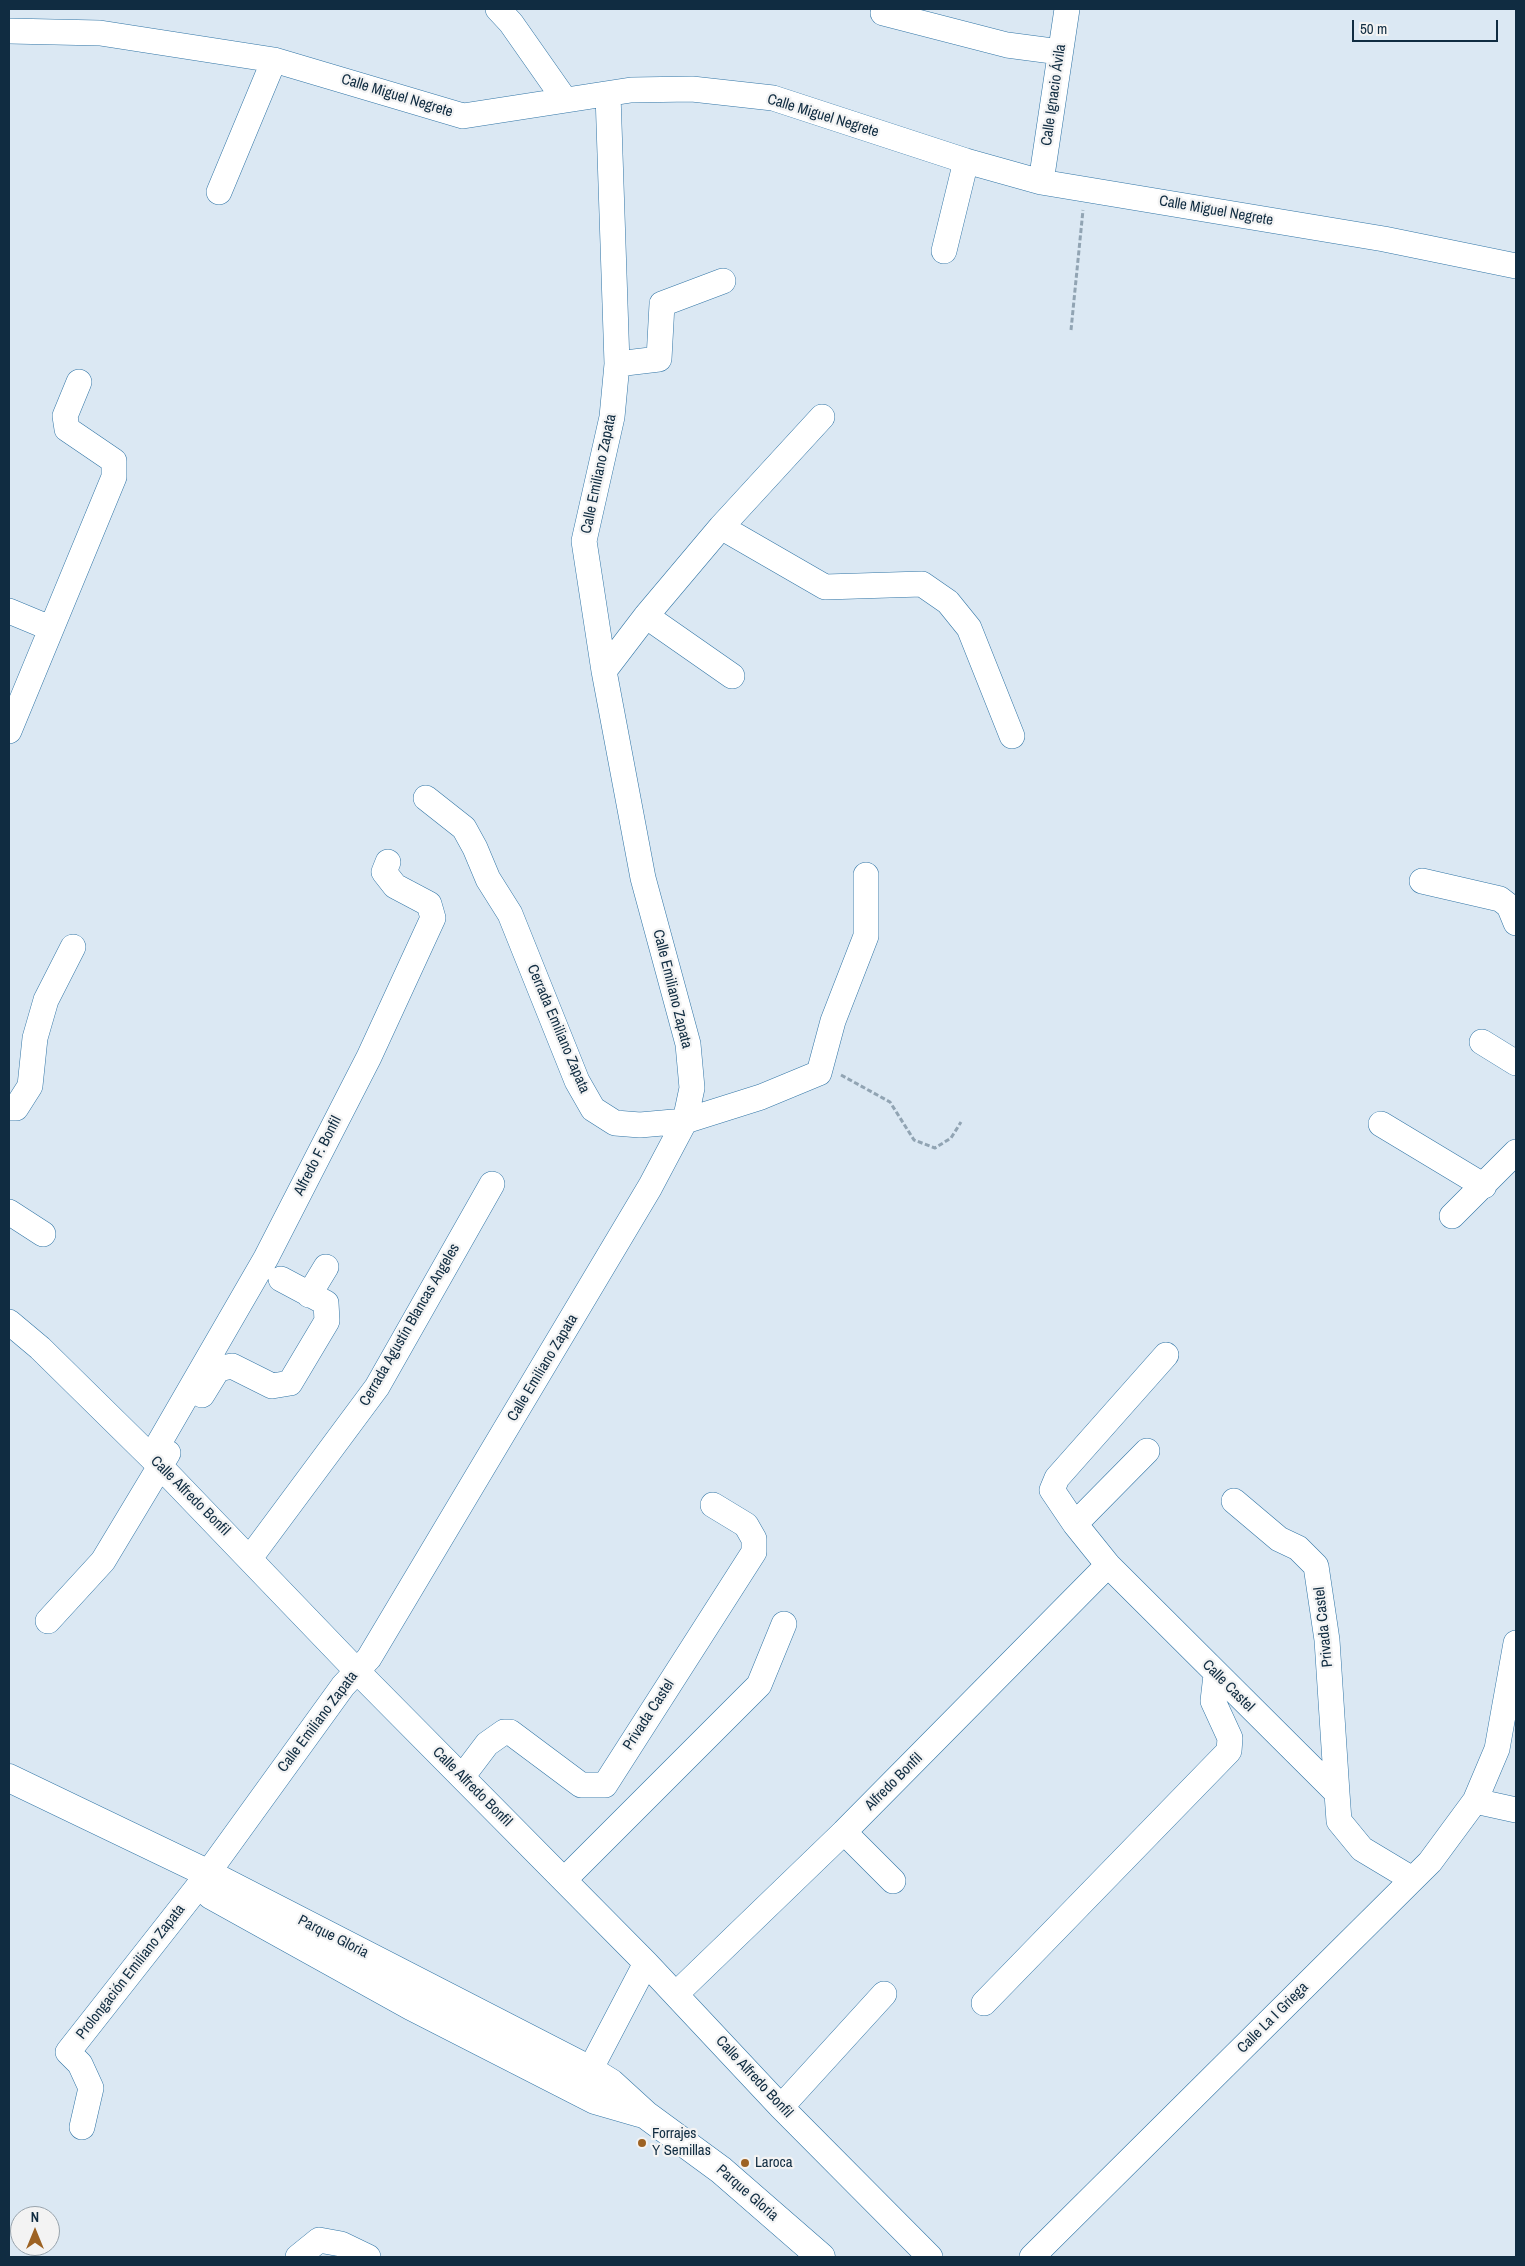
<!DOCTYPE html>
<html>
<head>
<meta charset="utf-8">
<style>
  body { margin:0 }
  #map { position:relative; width:1525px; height:2266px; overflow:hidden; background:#dbe8f3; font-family:"Archivo Narrow",sans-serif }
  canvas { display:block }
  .frame { position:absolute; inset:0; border:10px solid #102c41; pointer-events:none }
  .north { position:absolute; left:10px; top:2206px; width:50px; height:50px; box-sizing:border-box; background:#f3f3f3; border:1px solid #98a3ac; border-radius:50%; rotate:0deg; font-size:14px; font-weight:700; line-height:20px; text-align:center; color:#102c41 }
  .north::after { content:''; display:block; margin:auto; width:18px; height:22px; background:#9d6223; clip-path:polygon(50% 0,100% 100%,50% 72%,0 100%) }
  .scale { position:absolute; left:1352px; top:20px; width:146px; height:22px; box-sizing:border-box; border:2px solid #102c41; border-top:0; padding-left:6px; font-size:15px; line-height:18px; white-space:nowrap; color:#102c41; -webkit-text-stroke:4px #f3f3f3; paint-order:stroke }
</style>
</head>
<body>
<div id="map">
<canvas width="1525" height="2266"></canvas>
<div class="frame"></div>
<div class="north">N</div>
<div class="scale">50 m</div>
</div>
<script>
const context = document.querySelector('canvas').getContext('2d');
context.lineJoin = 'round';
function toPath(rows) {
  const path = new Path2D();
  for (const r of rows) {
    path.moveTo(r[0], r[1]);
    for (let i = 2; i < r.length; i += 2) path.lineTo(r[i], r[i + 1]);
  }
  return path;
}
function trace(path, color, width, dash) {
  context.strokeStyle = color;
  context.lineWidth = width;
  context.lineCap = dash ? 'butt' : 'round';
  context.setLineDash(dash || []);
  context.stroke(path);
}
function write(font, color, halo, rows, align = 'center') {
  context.font = font + ' "Archivo Narrow",sans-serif';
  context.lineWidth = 4.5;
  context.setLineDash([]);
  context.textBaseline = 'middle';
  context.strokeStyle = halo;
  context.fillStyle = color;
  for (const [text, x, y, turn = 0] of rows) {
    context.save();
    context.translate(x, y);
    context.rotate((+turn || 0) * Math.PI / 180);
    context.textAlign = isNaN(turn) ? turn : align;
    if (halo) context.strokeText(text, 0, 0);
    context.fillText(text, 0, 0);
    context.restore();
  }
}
const path = toPath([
  [1071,330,1083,210],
  [841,1075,890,1102,914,1140,935,1148,951,1138,961,1122]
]);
const minor = toPath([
  [498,9,511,23,565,100],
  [883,13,1007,45,1060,52],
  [9,31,100,33,274,60,463,116,631,90,692,89,773,98,966,161,1041,182,1384,239,1516,266],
  [1041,182,1067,9],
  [219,192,274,60],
  [944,251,966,161],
  [617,364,659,359,662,304,723,281],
  [721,527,825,587,922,584,948,602,969,628,1012,736],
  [9,611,50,628],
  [646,616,732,676],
  [604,671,646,616,721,527,822,417],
  [9,731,114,477,114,461,67,429,65,416,79,382],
  [426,798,464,828,475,848,488,879,510,914,577,1081,593,1109,615,1123,640,1125,685,1121,761,1097,819,1073,833,1021,866,936,866,875],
  [1422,881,1500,899,1509,906,1516,923],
  [1482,1042,1516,1063],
  [9,1108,16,1108,30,1086,35,1038,46,1000,73,947],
  [1381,1124,1484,1186],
  [9,1212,43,1234],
  [1452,1216,1516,1152],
  [309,1295,326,1267],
  [9,1322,40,1348,160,1466,356,1670,646,1963,781,2107,930,2257],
  [1166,1355,1057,1478,1052,1490,1075,1524,1108,1565,1337,1793,1339,1821,1362,1849,1412,1879],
  [202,1395,218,1369,232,1366,272,1386,290,1383,327,1321,326,1303,281,1279],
  [151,1457,266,1258,369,1057,433,918,429,904,395,886,384,872,388,862],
  [1234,1501,1279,1539,1298,1548,1316,1566,1327,1640,1337,1793],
  [1075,1524,1147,1451],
  [250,1558,377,1387,492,1184],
  [48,1621,103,1561,168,1453],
  [462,1777,487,1744,504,1732,510,1732,581,1785,605,1785,754,1552,754,1539,746,1525,713,1505],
  [1475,1801,1516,1810],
  [844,1832,893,1881],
  [564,1880,759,1685,784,1624],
  [676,1994,844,1832,1108,1565],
  [984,2003,1229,1751,1230,1738,1213,1701,1216,1675],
  [590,2070,646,1963],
  [781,2107,884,1994],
  [82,2127,91,2088,80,2064,68,2052,197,1888,343,1686,369,1658,650,1187,685,1121,692,1088,688,1044,643,878,604,671,584,541,612,417,617,364,608,94],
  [298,2257,319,2240,341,2244,368,2257],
  [1032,2257,1430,1862,1475,1801,1497,1749,1516,1643]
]);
const major = toPath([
  [9,1778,207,1873,590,2070,611,2083,646,2115,721,2170,821,2257],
  [211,1895,411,2006,595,2100,640,2113]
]);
const markers = [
  [642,2143,5,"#9d6223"],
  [745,2163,5,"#9d6223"]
];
const streetNames = [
  ["Calle Ignacio Ávila",1054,95,-82],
  ["Calle Miguel Negrete",397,96,17],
  ["Calle Miguel Negrete",823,116,17],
  ["Calle Miguel Negrete",1216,211,10],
  ["Calle Emiliano Zapata",599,474,-78],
  ["Calle Emiliano Zapata",672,989,76],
  ["Cerrada Emiliano Zapata",558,1029,67],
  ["Alfredo F. Bonfil",318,1156,-63],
  ["Cerrada Agustín Blancas Angeles",410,1325,-60],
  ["Calle Emiliano Zapata",543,1368,-59],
  ["Calle Alfredo Bonfil",190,1496,45],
  ["Privada Castel",1324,1627,-96],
  ["Calle Castel",1228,1686,45],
  ["Privada Castel",649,1715,-57],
  ["Calle Emiliano Zapata",318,1722,-53],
  ["Alfredo Bonfil",894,1782,-45],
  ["Calle Alfredo Bonfil",472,1787,45],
  ["Parque Gloria",333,1937,27],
  ["Prolongación Emiliano Zapata",131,1972,-52],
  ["Calle La I Griega",1273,2018,-45],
  ["Calle Alfredo Bonfil",754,2077,47],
  ["Parque Gloria",747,2193,41]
];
const poiNames = [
  ["Forrajes",652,2134],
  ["Y Semillas",652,2151],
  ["Laroca",755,2163]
];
trace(minor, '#3175a6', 26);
trace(major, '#3175a6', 29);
trace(path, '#91a4b3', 3, [5, 2.5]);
trace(minor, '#fff', 25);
trace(major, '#fff', 28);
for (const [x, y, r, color] of markers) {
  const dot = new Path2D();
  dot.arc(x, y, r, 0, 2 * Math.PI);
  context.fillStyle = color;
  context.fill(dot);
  trace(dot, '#f3f3f3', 2);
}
write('15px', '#102c41', '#f3f3f3', streetNames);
write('15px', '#102c41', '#f3f3f3', poiNames, 'left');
</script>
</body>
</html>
